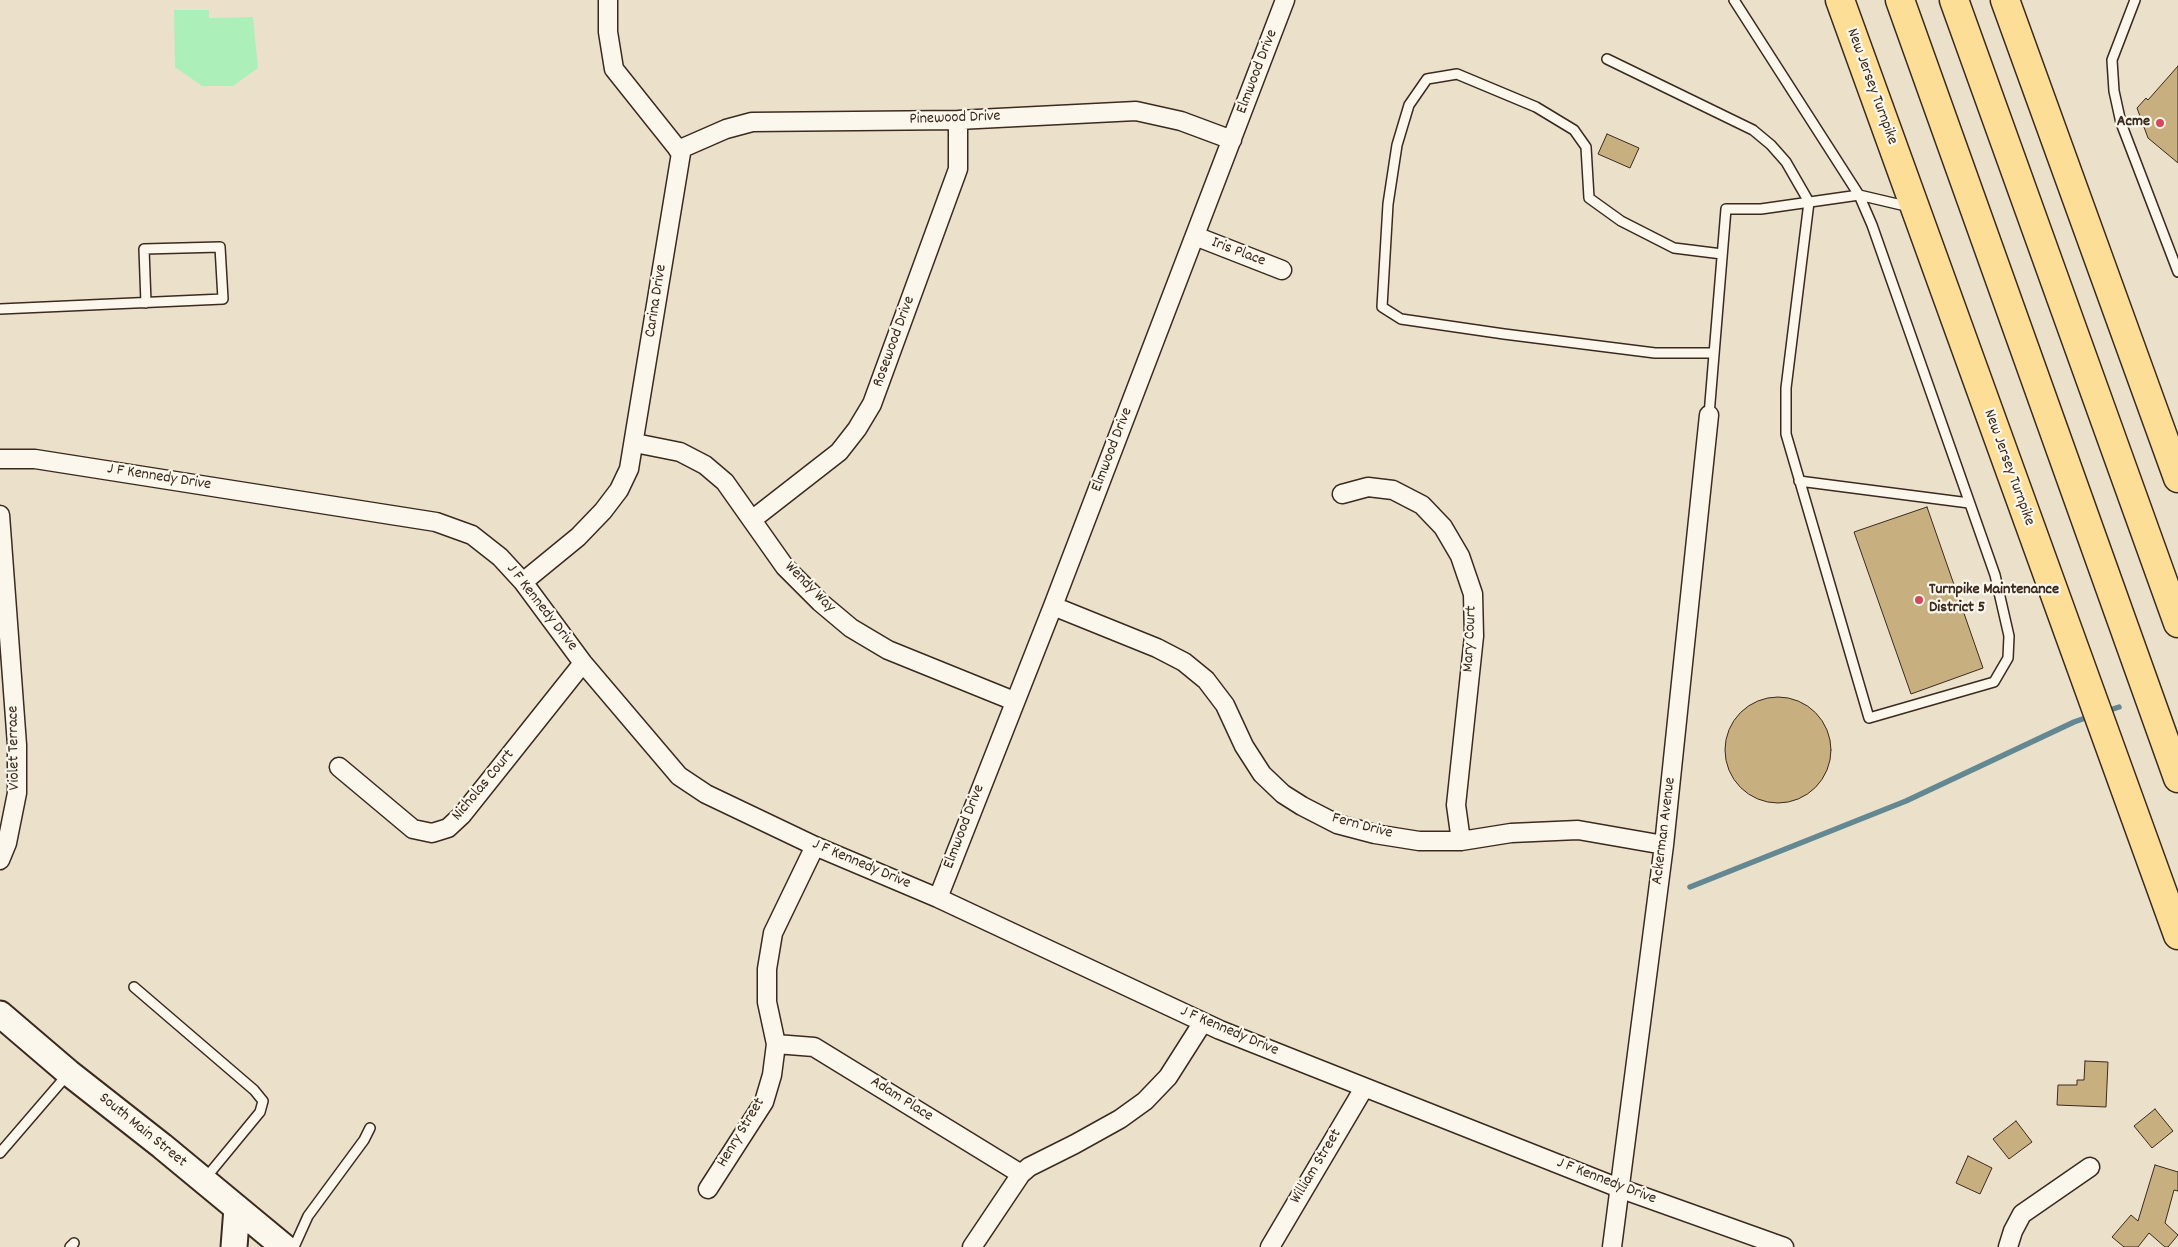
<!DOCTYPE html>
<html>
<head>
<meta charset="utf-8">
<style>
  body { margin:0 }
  canvas { display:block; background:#ebe1cb }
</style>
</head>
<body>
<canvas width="2178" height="1247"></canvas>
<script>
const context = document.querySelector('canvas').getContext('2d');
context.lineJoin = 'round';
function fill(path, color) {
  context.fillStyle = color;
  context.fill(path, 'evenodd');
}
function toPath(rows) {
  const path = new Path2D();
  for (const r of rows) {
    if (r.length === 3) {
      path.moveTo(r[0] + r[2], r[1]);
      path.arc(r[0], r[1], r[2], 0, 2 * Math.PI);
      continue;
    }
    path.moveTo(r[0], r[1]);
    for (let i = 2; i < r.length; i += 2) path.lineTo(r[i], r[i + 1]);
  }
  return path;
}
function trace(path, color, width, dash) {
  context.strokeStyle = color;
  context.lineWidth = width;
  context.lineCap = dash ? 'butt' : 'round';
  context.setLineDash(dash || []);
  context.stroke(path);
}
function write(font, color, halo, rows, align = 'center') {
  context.font = font + ' Dekko,sans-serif';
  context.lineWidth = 4.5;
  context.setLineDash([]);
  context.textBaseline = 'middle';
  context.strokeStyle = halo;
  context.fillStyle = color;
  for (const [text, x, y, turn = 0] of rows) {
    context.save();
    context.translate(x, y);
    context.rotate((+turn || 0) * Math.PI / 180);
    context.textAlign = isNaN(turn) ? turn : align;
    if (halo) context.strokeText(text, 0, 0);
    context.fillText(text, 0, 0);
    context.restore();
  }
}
const green = toPath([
  [174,10,209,10,209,18,253,17,258,68,233,86,202,86,175,67]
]);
const stream = toPath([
  [2104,712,2119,707],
  [1690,887,1906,801,2074,722,2091,716]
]);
const building = toPath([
  [2178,66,2178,163,2148,138,2137,108,2146,98,2148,100,2178,66],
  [1607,134,1639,148,1630,168,1598,154,1607,134],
  [1927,507,1983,668,1911,694,1854,532,1927,507],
  [1778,750,53],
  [2085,1061,2108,1062,2106,1107,2057,1105,2058,1085,2077,1085,2077,1080,2084,1080,2085,1061],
  [2155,1109,2173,1131,2152,1148,2134,1126,2155,1109],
  [2016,1121,2032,1142,2009,1159,1993,1139,2016,1121],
  [1968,1156,1992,1168,1980,1194,1956,1183,1968,1156],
  [2155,1165,2178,1172,2178,1191,2174,1190,2165,1223,2178,1235,2168,1247,2165,1247,2149,1233,2138,1247,2124,1247,2112,1237,2131,1215,2138,1221,2155,1165]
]);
const lane = toPath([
  [2135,0,2112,60,2114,91,2121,123,2178,272],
  [1607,59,1753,130,1771,145,1786,162,1809,202,1786,388,1786,434,1869,718,1994,682,2008,658,2009,636,1995,575,1872,225,1859,195,1734,0],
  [0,309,223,299,220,247,144,249,146,303],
  [1714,353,1655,353,1504,334,1401,319,1382,307,1388,204,1397,145,1409,105,1427,79,1457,74,1536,107,1574,130,1586,147,1589,198,1621,221,1674,248,1722,254],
  [1709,415,1726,209,1761,209,1859,195,1910,207],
  [1799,481,1969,503],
  [134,987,254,1090,263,1101,260,1112,204,1180],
  [0,1153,68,1074],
  [70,1247,74,1243],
  [294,1247,308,1216,364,1140,370,1128]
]);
const street = toPath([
  [678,150,726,129,752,122,958,120,1136,111,1181,121,1232,140],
  [1195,236,1282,270],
  [635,443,680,452,705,465,725,482,785,567,820,602,851,628,888,650,1014,701],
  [0,459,35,459,436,522,472,535,500,557,523,582,583,663,679,776,706,794,815,846,938,898,1220,1030,1619,1188,1784,1247],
  [1342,494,1368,487,1393,490,1422,505,1443,527,1460,556,1473,594,1474,636,1456,805,1461,841],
  [0,515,17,745,17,793,7,843,0,860],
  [753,519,839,452,857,429,872,404,958,169,958,120],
  [523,582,578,537,603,511,619,490,629,469,681,153,614,69,608,32,608,0],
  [1053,606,1157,648,1184,662,1206,680,1225,705,1244,746,1262,774,1283,794,1302,806,1337,824,1375,834,1419,841,1461,841,1511,833,1578,830,1664,845],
  [339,767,413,829,432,833,448,828,462,815,583,663],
  [938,898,1053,606,1285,0],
  [776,1044,814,1047,1021,1174],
  [708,1189,764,1102,772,1075,776,1044,767,1002,767,969,773,933,815,846],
  [972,1247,1021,1174,1029,1167,1075,1144,1120,1119,1145,1101,1168,1077,1203,1022],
  [1270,1247,1364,1088],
  [1612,1247,1664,845,1709,415],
  [2008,1247,2013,1231,2022,1214,2090,1167]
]);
const secondary = toPath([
  [0,1014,69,1073,162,1146,284,1247],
  [234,1247,237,1208]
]);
const highway = toPath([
  [1840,0,2178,935],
  [1900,0,2178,778],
  [1954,0,2178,623],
  [2005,0,2178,478]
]);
const markers = [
  [2160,123,5,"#d1495b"],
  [1919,600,5,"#d1495b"]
];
const streetNames = [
  ["Elmwood Drive",1258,72,-69],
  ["New Jersey Turnpike",1871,87,70],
  ["Pinewood Drive",955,119,-2],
  ["Iris Place",1238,253,21],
  ["Carina Drive",657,301,-81],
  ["Rosewood Drive",895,342,-70],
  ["Elmwood Drive",1113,450,-69],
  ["New Jersey Turnpike",2008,468,70],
  ["J F Kennedy Drive",159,478,9],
  ["Wendy Way",809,588,45],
  ["J F Kennedy Drive",541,608,52],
  ["Mary Court",1471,639,-87],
  ["Violet Terrace",15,748,-91],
  ["Nicholas Court",484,786,-50],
  ["Elmwood Drive",965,827,-69],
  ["Fern Drive",1362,827,15],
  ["Ackerman Avenue",1665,831,-83],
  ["J F Kennedy Drive",861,865,23],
  ["J F Kennedy Drive",1229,1032,23],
  ["Adam Place",901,1100,32],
  ["South Main Street",142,1131,39],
  ["Henry Street",742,1133,-59],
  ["William Street",1317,1167,-59],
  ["J F Kennedy Drive",1606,1182,21]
];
const poiNames = [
  ["Acme",2150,123],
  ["Turnpike Maintenance",1929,591,"left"],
  ["District 5",1929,609,"left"]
];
fill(green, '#acefb9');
trace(stream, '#638892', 5.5);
fill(building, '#c7af7f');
trace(building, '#3b2a1e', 1);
trace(lane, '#3b2a1e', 12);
trace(street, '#3b2a1e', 21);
trace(secondary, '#3b2a1e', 29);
trace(highway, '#3b2a1e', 31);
trace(lane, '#fbf7ec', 9);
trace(street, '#fbf7ec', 18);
trace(secondary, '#fbf7ec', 25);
trace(highway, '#fdde96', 28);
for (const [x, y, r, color] of markers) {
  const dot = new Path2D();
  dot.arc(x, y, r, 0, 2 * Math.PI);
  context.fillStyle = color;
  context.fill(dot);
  trace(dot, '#fbf7ec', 2);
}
write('16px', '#3b2a1e', '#fbf7ec', streetNames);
write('bold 16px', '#3b2a1e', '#fbf7ec', poiNames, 'right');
</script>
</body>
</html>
